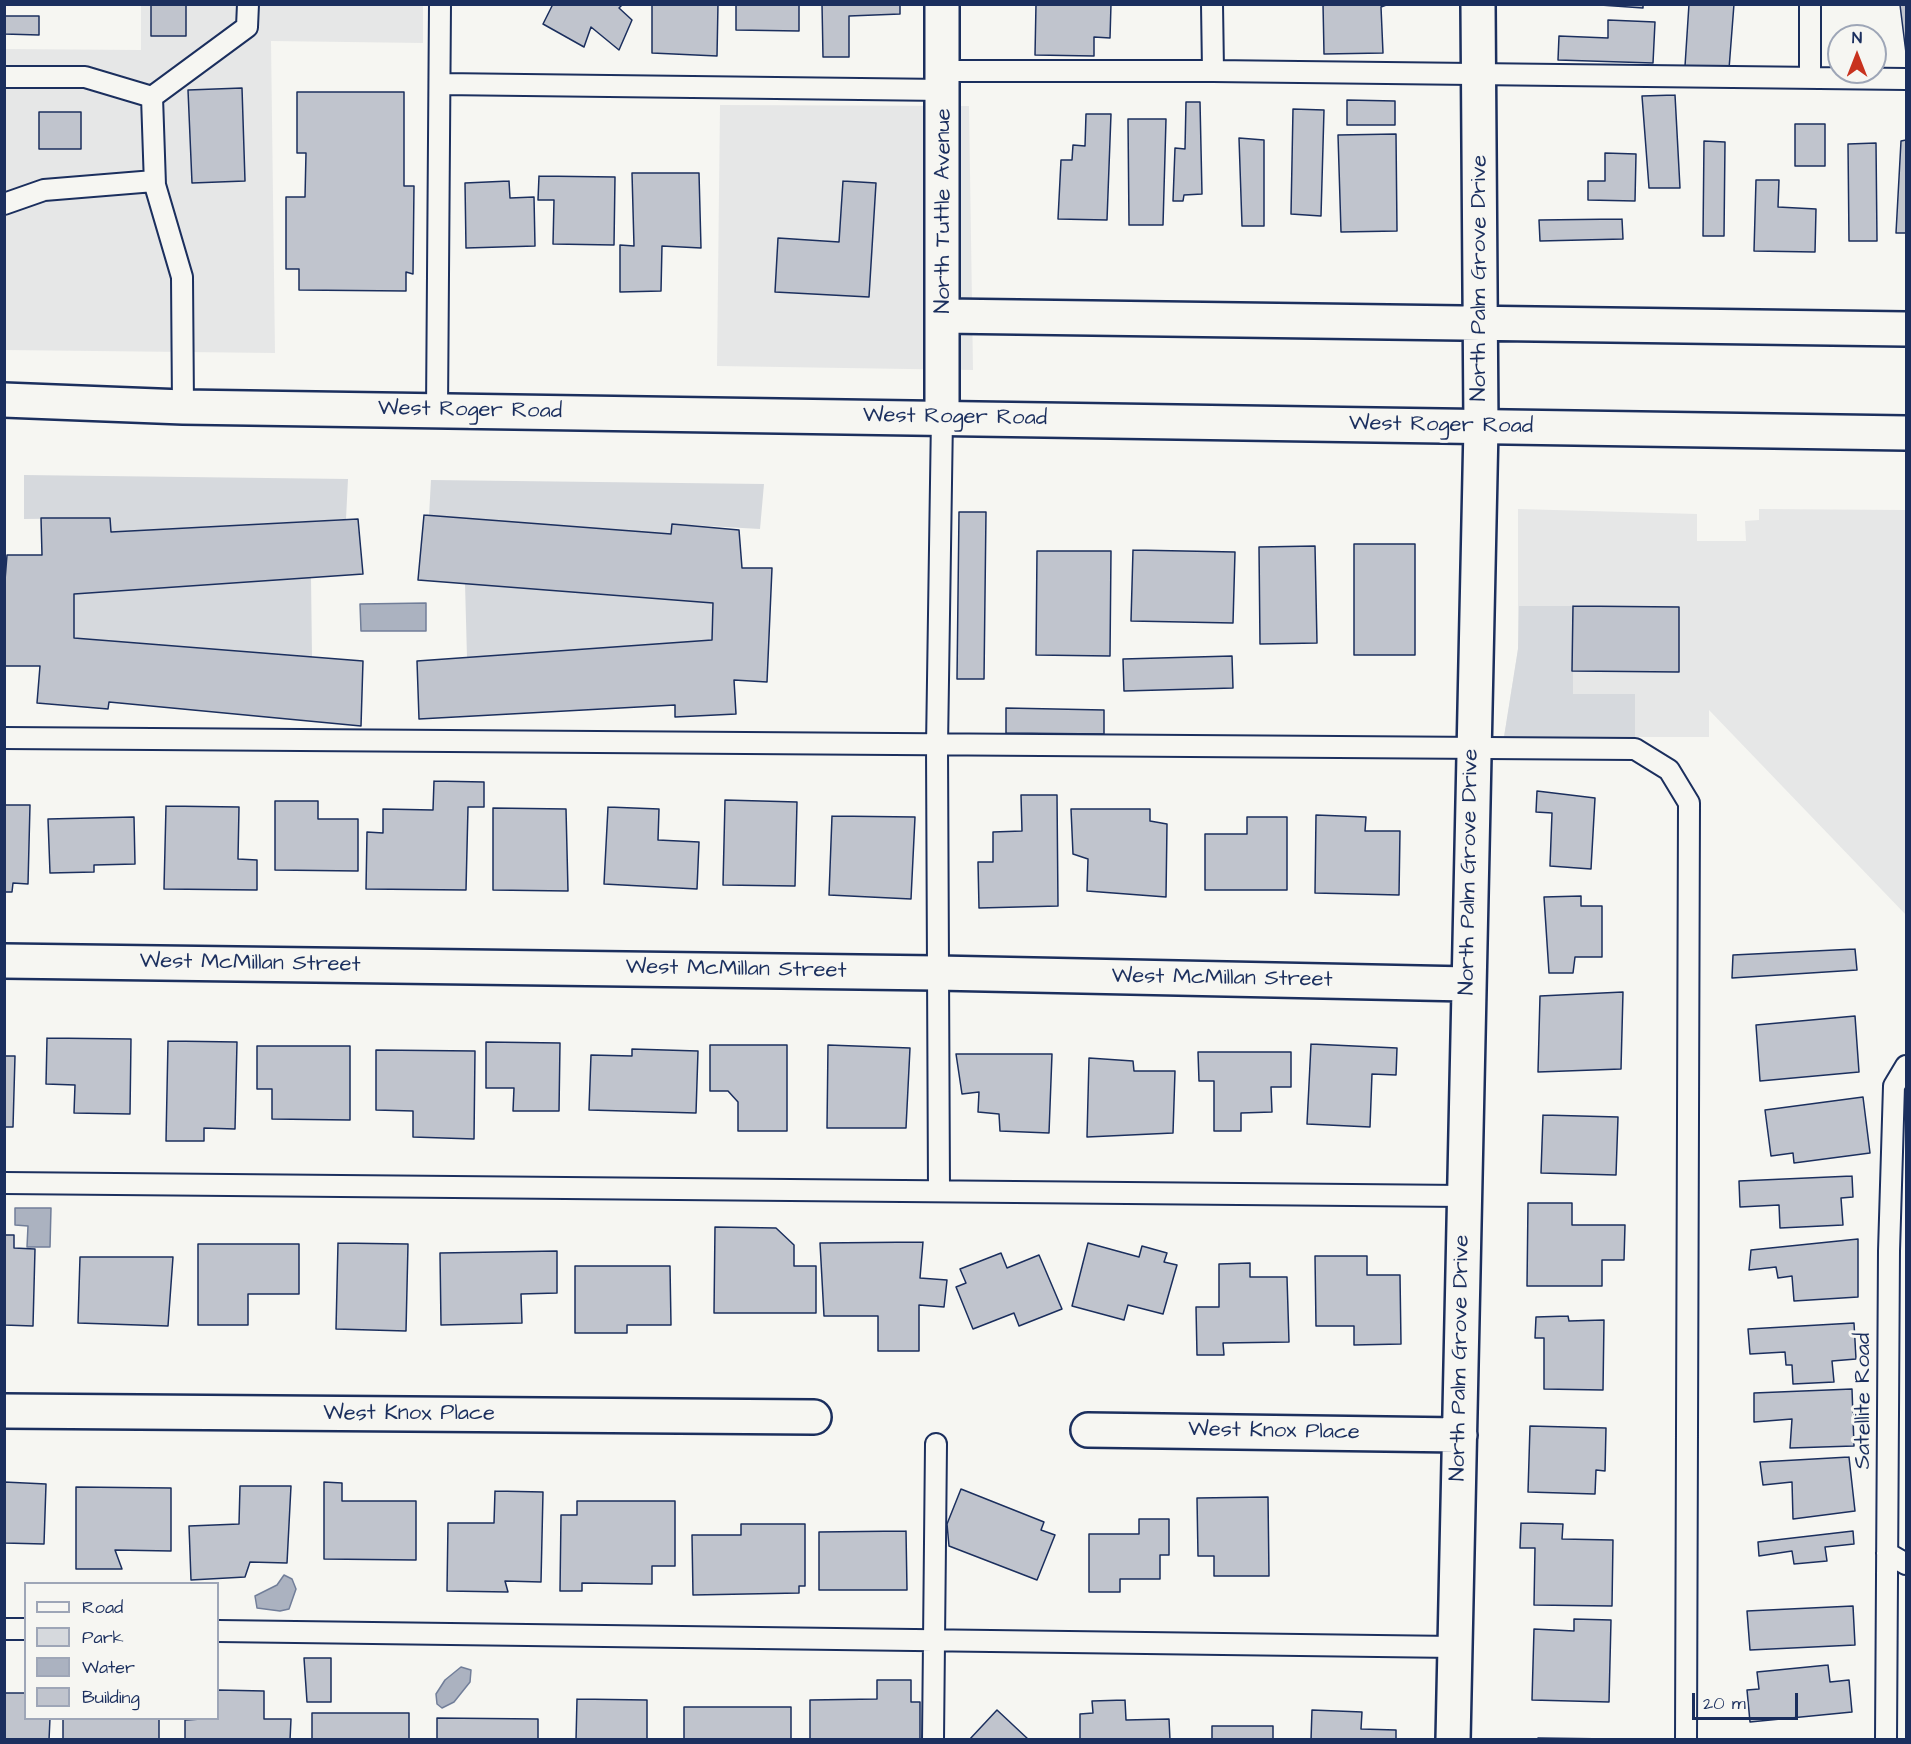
<!DOCTYPE html>
<html>
<head>
<meta charset="utf-8">
<style>
  body { margin:0 }
  #map { position:relative; width:1911px; height:1744px; overflow:hidden; background:#f6f6f2; font-family:"Architects Daughter",sans-serif }
  canvas { display:block }
  .frame { position:absolute; inset:0; border:6px solid #1b2f5e; pointer-events:none }
  .legend { position:absolute; left:24px; top:1582px; width:195px; height:138px; box-sizing:border-box; background:#f6f6f2; border:2px solid #9ea6b7; margin:0; padding:8px 10px; list-style:none; font-size:18px; color:#1b2f5e }
  .legend li { display:flex; align-items:center; gap:12px; height:30px }
  .legend b { width:30px; border:2px solid #9ea6b7 }
  .north { position:absolute; left:1827px; top:24px; width:60px; height:60px; box-sizing:border-box; background:#f6f6f2; border:2px solid #9ea6b7; border-radius:50%; rotate:0deg; font-size:16px; font-weight:700; line-height:24px; text-align:center; color:#1b2f5e }
  .north::after { content:''; display:block; margin:auto; width:21px; height:27px; background:#c8321e; clip-path:polygon(50% 0,100% 100%,50% 72%,0 100%) }
  .scale { position:absolute; left:1692px; top:1693px; width:106px; height:27px; box-sizing:border-box; border:3px solid #1b2f5e; border-top:0; padding-left:8px; font-size:18px; line-height:21px; white-space:nowrap; color:#1b2f5e; -webkit-text-stroke:4px #f6f6f2; paint-order:stroke }
</style>
</head>
<body>
<div id="map">
<canvas width="1911" height="1744"></canvas>
<div class="frame"></div>
<ul class="legend">
<li><b style="height:8px;background:#f6f6f2"></b>Road</li>
<li><b style="height:16px;background:#d6d9dd"></b>Park</li>
<li><b style="height:16px;background:#abb2c0"></b>Water</li>
<li><b style="height:16px;background:#c0c4cd"></b>Building</li>
</ul>
<div class="north">N</div>
<div class="scale">20 m</div>
</div>
<script>
const context = document.querySelector('canvas').getContext('2d');
context.lineJoin = 'round';
function fill(path, color) {
  context.fillStyle = color;
  context.fill(path, 'evenodd');
}
function toPath(rows) {
  const path = new Path2D();
  for (const r of rows) {
    path.moveTo(r[0], r[1]);
    for (let i = 2; i < r.length; i += 2) path.lineTo(r[i], r[i + 1]);
  }
  return path;
}
function trace(path, color, width, dash) {
  context.strokeStyle = color;
  context.lineWidth = width;
  context.lineCap = dash ? 'butt' : 'round';
  context.setLineDash(dash || []);
  context.stroke(path);
}
function write(font, color, halo, rows, align = 'center') {
  context.font = font + ' "Architects Daughter",sans-serif';
  context.lineWidth = 6;
  context.setLineDash([]);
  context.textBaseline = 'middle';
  context.strokeStyle = halo;
  context.fillStyle = color;
  for (const [text, x, y, turn = 0] of rows) {
    context.save();
    context.translate(x, y);
    context.rotate((+turn || 0) * Math.PI / 180);
    context.textAlign = isNaN(turn) ? turn : align;
    if (halo) context.strokeText(text, 0, 0);
    context.fillText(text, 0, 0);
    context.restore();
  }
}
const built = toPath([
  [141,5,423,5,423,43,271,41,275,353,5,350,4,49,141,50],
  [720,105,969,106,973,370,717,366],
  [1518,509,1697,514,1697,541,1746,541,1745,521,1759,520,1759,509,1906,510,1906,915,1709,710,1709,737,1504,737,1518,649]
]);
const green = toPath([
  [24,475,348,479,346,519,111,532,110,518,24,519],
  [431,480,764,484,760,529,672,524,671,534,429,516],
  [311,577,312,657,74,638,74,594],
  [465,583,713,603,712,640,467,658],
  [1519,606,1573,606,1573,694,1635,694,1635,737,1504,737,1518,649]
]);
const water = toPath([
  [426,603,426,631,361,631,360,604,426,603],
  [15,1208,51,1208,50,1247,27,1247,28,1226,15,1225,15,1208],
  [284,1575,292,1579,296,1589,289,1609,280,1611,257,1608,255,1596,277,1585,284,1575],
  [461,1667,471,1670,470,1682,454,1702,442,1708,437,1704,436,1694,445,1680,461,1667]
]);
const building = toPath([
  [151,4,186,4,186,36,151,36,151,4],
  [553,4,623,4,619,8,632,20,619,50,591,27,584,47,543,24,553,4],
  [652,4,718,4,717,56,652,53,652,4],
  [736,4,799,4,799,31,736,30,736,4],
  [822,4,900,4,900,14,849,16,849,57,823,57,822,4],
  [1036,4,1111,4,1110,38,1094,37,1094,56,1035,55,1036,4],
  [1323,4,1389,4,1381,7,1383,53,1324,54,1323,4],
  [1586,4,1643,4,1643,8,1586,4],
  [1689,4,1734,4,1729,69,1685,66,1689,4],
  [1906,4,1906,53,1900,5,1906,4],
  [4,16,39,16,39,35,4,34,4,16],
  [1608,20,1655,22,1653,63,1558,60,1559,36,1608,38,1608,20],
  [242,88,245,181,192,183,188,90,242,88],
  [297,92,404,92,404,186,414,186,413,274,406,272,406,291,299,290,299,269,286,269,286,197,305,197,306,153,297,153,297,92],
  [1675,95,1680,188,1649,188,1642,96,1675,95],
  [1347,100,1395,101,1395,125,1347,125,1347,100],
  [1186,102,1200,102,1202,194,1184,195,1183,201,1173,201,1175,148,1185,149,1186,102],
  [1293,109,1324,110,1321,216,1291,214,1293,109],
  [39,112,81,112,81,149,39,149,39,112],
  [1086,114,1111,114,1107,220,1058,219,1061,160,1072,160,1073,145,1085,146,1086,114],
  [1128,119,1166,119,1163,225,1129,225,1128,119],
  [1795,124,1825,124,1825,166,1795,166,1795,124],
  [1396,134,1397,231,1341,232,1338,135,1396,134],
  [1239,138,1264,140,1264,226,1242,226,1239,138],
  [1906,140,1906,233,1896,233,1901,141,1906,140],
  [1704,141,1725,142,1724,236,1703,236,1704,141],
  [1876,143,1877,241,1849,241,1848,144,1876,143],
  [1605,153,1636,154,1635,201,1588,200,1588,181,1605,181,1605,153],
  [632,173,699,173,701,248,662,246,661,291,620,292,620,245,634,246,632,173],
  [539,176,615,177,614,245,553,244,554,200,538,200,539,176],
  [1756,180,1779,180,1778,207,1816,209,1815,252,1754,251,1756,180],
  [509,181,510,198,534,197,535,246,466,248,465,183,509,181],
  [843,181,876,183,869,297,775,292,778,238,839,242,843,181],
  [1622,219,1623,239,1540,241,1539,220,1622,219],
  [959,512,986,512,984,679,957,679,959,512],
  [424,515,671,534,672,524,739,530,742,568,772,568,767,682,734,680,736,714,675,717,675,705,419,719,417,661,712,640,713,603,418,580,424,515],
  [41,518,110,518,111,532,358,519,363,574,74,594,74,638,363,661,361,726,109,702,108,709,37,703,40,666,4,666,4,593,7,555,42,555,41,518],
  [1354,544,1415,544,1415,655,1354,655,1354,544],
  [1315,546,1317,643,1260,644,1259,547,1315,546],
  [1133,550,1235,552,1233,623,1131,621,1133,550],
  [1037,551,1111,551,1110,656,1036,655,1037,551],
  [1573,606,1679,607,1679,672,1572,671,1573,606],
  [1232,656,1233,688,1124,691,1123,659,1232,656],
  [1006,708,1104,710,1104,734,1006,733,1006,708],
  [434,781,484,782,484,807,468,807,466,890,366,889,367,832,383,833,383,809,433,810,434,781],
  [1537,791,1595,798,1591,869,1550,866,1552,813,1536,812,1537,791],
  [1021,795,1057,795,1058,906,979,908,978,862,993,862,993,832,1022,831,1021,795],
  [725,800,797,802,795,886,723,885,725,800],
  [275,801,318,801,318,819,358,819,358,871,275,870,275,801],
  [4,805,30,805,28,884,13,883,12,892,4,892,4,805],
  [166,806,239,807,238,859,257,860,257,890,164,889,166,806],
  [608,807,659,809,658,840,699,842,697,889,604,884,608,807],
  [493,808,566,809,568,891,493,890,493,808],
  [1071,809,1150,809,1150,821,1167,824,1166,897,1087,891,1088,859,1073,854,1071,809],
  [1316,815,1366,817,1365,831,1400,831,1399,895,1315,893,1316,815],
  [832,816,915,817,911,899,829,895,832,816],
  [134,817,135,864,94,865,94,872,50,873,48,819,134,817],
  [1247,817,1287,817,1287,890,1205,890,1205,834,1247,834,1247,817],
  [1581,896,1581,906,1602,906,1602,957,1575,957,1573,973,1549,973,1544,897,1581,896],
  [1855,949,1857,970,1732,978,1733,955,1855,949],
  [1623,992,1621,1069,1538,1072,1540,996,1623,992],
  [1855,1016,1859,1072,1760,1081,1756,1025,1855,1016],
  [47,1038,131,1039,130,1114,74,1113,75,1085,46,1084,47,1038],
  [168,1041,237,1042,235,1129,204,1128,204,1141,166,1141,168,1041],
  [486,1042,560,1043,559,1111,513,1111,514,1088,486,1088,486,1042],
  [1311,1044,1397,1048,1396,1075,1372,1074,1370,1127,1307,1124,1311,1044],
  [710,1045,787,1045,787,1131,738,1131,738,1102,728,1091,710,1091,710,1045],
  [828,1045,910,1048,906,1128,827,1128,828,1045],
  [257,1046,350,1046,350,1120,272,1119,272,1089,257,1089,257,1046],
  [632,1049,698,1051,696,1113,589,1110,591,1055,632,1056,632,1049],
  [376,1050,475,1051,474,1139,413,1137,413,1111,376,1110,376,1050],
  [1198,1052,1291,1052,1291,1087,1271,1087,1272,1112,1241,1113,1241,1131,1214,1131,1214,1081,1199,1081,1198,1052],
  [956,1054,1052,1054,1049,1133,1000,1131,999,1114,978,1112,979,1092,962,1094,956,1054],
  [4,1056,15,1056,13,1127,4,1127,4,1056],
  [1089,1058,1133,1061,1134,1071,1175,1071,1173,1133,1087,1137,1089,1058],
  [1863,1097,1870,1153,1794,1163,1793,1153,1771,1156,1765,1110,1863,1097],
  [1543,1115,1618,1117,1616,1175,1541,1173,1543,1115],
  [1852,1176,1853,1197,1841,1198,1843,1225,1780,1228,1779,1205,1740,1207,1739,1181,1852,1176],
  [1528,1203,1572,1203,1572,1225,1625,1225,1624,1260,1602,1260,1602,1286,1527,1286,1528,1203],
  [715,1227,776,1228,794,1245,794,1266,816,1266,816,1313,714,1313,715,1227],
  [4,1235,14,1235,14,1248,35,1249,33,1326,4,1325,4,1235],
  [1858,1239,1858,1297,1794,1301,1792,1276,1778,1278,1776,1267,1749,1270,1751,1250,1858,1239],
  [923,1242,920,1278,947,1280,944,1307,919,1305,919,1351,878,1351,878,1316,824,1316,820,1243,923,1242],
  [338,1243,408,1244,406,1331,336,1329,338,1243],
  [1088,1243,1139,1257,1142,1246,1167,1253,1164,1262,1177,1265,1163,1314,1128,1305,1124,1320,1072,1306,1088,1243],
  [198,1244,299,1244,299,1294,248,1294,248,1325,198,1325,198,1244],
  [557,1251,557,1293,521,1294,522,1323,441,1325,440,1253,557,1251],
  [1001,1253,1007,1268,1039,1255,1062,1309,1019,1326,1014,1313,973,1329,956,1287,966,1283,960,1269,1001,1253],
  [1315,1256,1367,1256,1367,1275,1400,1275,1401,1344,1354,1345,1354,1326,1316,1326,1315,1256],
  [80,1257,173,1257,168,1326,78,1323,80,1257],
  [1250,1263,1250,1277,1287,1277,1289,1342,1223,1343,1224,1355,1197,1355,1196,1307,1219,1307,1219,1264,1250,1263],
  [575,1266,670,1266,671,1325,627,1325,627,1333,575,1333,575,1266],
  [1568,1316,1569,1321,1604,1320,1603,1390,1544,1389,1544,1338,1535,1338,1536,1317,1568,1316],
  [1854,1323,1856,1359,1832,1361,1834,1382,1793,1384,1792,1365,1786,1365,1785,1352,1750,1354,1748,1329,1854,1323],
  [1852,1389,1854,1446,1790,1448,1792,1419,1754,1422,1754,1393,1852,1389],
  [1530,1426,1606,1428,1605,1471,1596,1470,1595,1494,1528,1492,1530,1426],
  [1849,1457,1855,1511,1793,1519,1792,1482,1763,1485,1760,1462,1849,1457],
  [4,1482,46,1484,44,1544,4,1543,4,1482],
  [324,1482,342,1483,342,1501,416,1501,416,1560,324,1559,324,1482],
  [240,1486,291,1486,287,1563,250,1562,245,1577,191,1580,189,1526,239,1524,240,1486],
  [76,1487,171,1488,171,1551,115,1550,122,1569,76,1569,76,1487],
  [961,1489,1044,1522,1041,1530,1055,1535,1037,1580,949,1546,947,1524,961,1489],
  [495,1491,543,1492,541,1582,505,1581,508,1592,447,1591,448,1523,494,1523,495,1491],
  [1268,1497,1269,1576,1214,1576,1214,1556,1198,1556,1197,1498,1268,1497],
  [577,1501,675,1501,675,1566,652,1566,652,1584,582,1583,582,1591,560,1591,561,1515,577,1515,577,1501],
  [1139,1519,1169,1519,1169,1555,1160,1555,1160,1579,1120,1579,1120,1592,1089,1592,1089,1534,1139,1534,1139,1519],
  [1521,1523,1563,1524,1562,1539,1613,1540,1612,1606,1534,1605,1535,1548,1520,1548,1521,1523],
  [741,1524,805,1524,805,1586,799,1586,799,1593,693,1595,692,1535,741,1535,741,1524],
  [906,1531,907,1590,819,1590,819,1532,906,1531],
  [1853,1531,1854,1544,1825,1547,1827,1561,1794,1564,1792,1551,1759,1556,1758,1542,1853,1531],
  [1853,1606,1855,1645,1750,1650,1747,1611,1853,1606],
  [1574,1619,1611,1620,1609,1702,1532,1700,1534,1629,1574,1631,1574,1619],
  [304,1658,331,1658,331,1702,307,1702,304,1658],
  [1828,1665,1830,1682,1849,1680,1852,1712,1750,1722,1747,1690,1759,1689,1757,1672,1828,1665],
  [877,1680,911,1680,911,1702,920,1702,920,1740,810,1740,810,1700,877,1699,877,1680],
  [218,1690,264,1691,264,1719,291,1719,290,1740,185,1740,185,1720,218,1718,218,1690],
  [4,1693,26,1693,26,1718,50,1718,49,1740,4,1740,4,1693],
  [577,1699,647,1700,647,1740,576,1740,577,1699],
  [1125,1700,1126,1720,1169,1719,1170,1740,1080,1740,1080,1714,1093,1713,1092,1701,1125,1700],
  [684,1707,791,1707,791,1740,684,1740,684,1707],
  [997,1710,1029,1740,969,1740,997,1710],
  [1312,1710,1362,1712,1361,1729,1396,1730,1396,1740,1311,1740,1312,1710],
  [312,1713,409,1713,409,1740,312,1740,312,1713],
  [63,1718,159,1718,159,1740,63,1740,63,1718],
  [437,1718,538,1719,538,1740,437,1740,437,1718],
  [1212,1726,1273,1726,1273,1740,1212,1740,1212,1726],
  [1538,1738,1611,1739,1611,1740,1538,1740,1538,1738]
]);
const lane = toPath([
  [1212,4,1213,71],
  [1810,4,1810,78],
  [944,71,1213,71,1906,79],
  [4,77,85,77,152,97],
  [441,84,944,90],
  [4,204,44,190,154,181],
  [183,407,182,277,155,185,152,97,247,27,248,4],
  [437,410,440,4],
  [4,738,1635,749,1669,770,1689,803,1686,1740],
  [4,1183,1464,1196],
  [939,1191,937,746,942,417],
  [1887,1553,1906,1564],
  [4,1629,26,1629],
  [218,1631,1455,1647],
  [933,1740,936,1444],
  [1886,1740,1889,1251,1894,1086,1906,1066]
]);
const street = toPath([
  [944,316,1906,329],
  [942,417,942,4],
  [4,961,937,973,1468,984],
  [4,1411,814,1417],
  [1088,1430,1460,1435],
  [1453,1740,1481,427,1478,4]
]);
const secondary = toPath([
  [4,400,183,407,1906,433]
]);
const streetNames = [
  ["North Tuttle Avenue",944,211,-90],
  ["North Palm Grove Drive",1480,278,-90],
  ["West Roger Road",470,411,1],
  ["West Roger Road",955,418,1],
  ["West Roger Road",1441,426,1],
  ["North Palm Grove Drive",1470,872,-89],
  ["West McMillan Street",250,964,1],
  ["West McMillan Street",736,970,1],
  ["West McMillan Street",1222,979,1],
  ["North Palm Grove Drive",1461,1358,-89],
  ["Satellite Road",1864,1401,-90],
  ["West Knox Place",409,1414],
  ["West Knox Place",1274,1432,1]
];
fill(built, '#e6e7e7');
fill(green, '#d6d9dd');
fill(water, '#abb2c0');
trace(water, '#717e99', 1.5);
fill(building, '#c0c4cd');
trace(building, '#1b2f5e', 1.5);
trace(lane, '#1b2f5e', 24);
trace(street, '#1b2f5e', 38);
trace(secondary, '#1b2f5e', 38);
trace(lane, '#f6f6f2', 20);
trace(street, '#f6f6f2', 33);
trace(secondary, '#f6f6f2', 33);
write('22px', '#1b2f5e', '#f6f6f2', streetNames);
</script>
</body>
</html>
